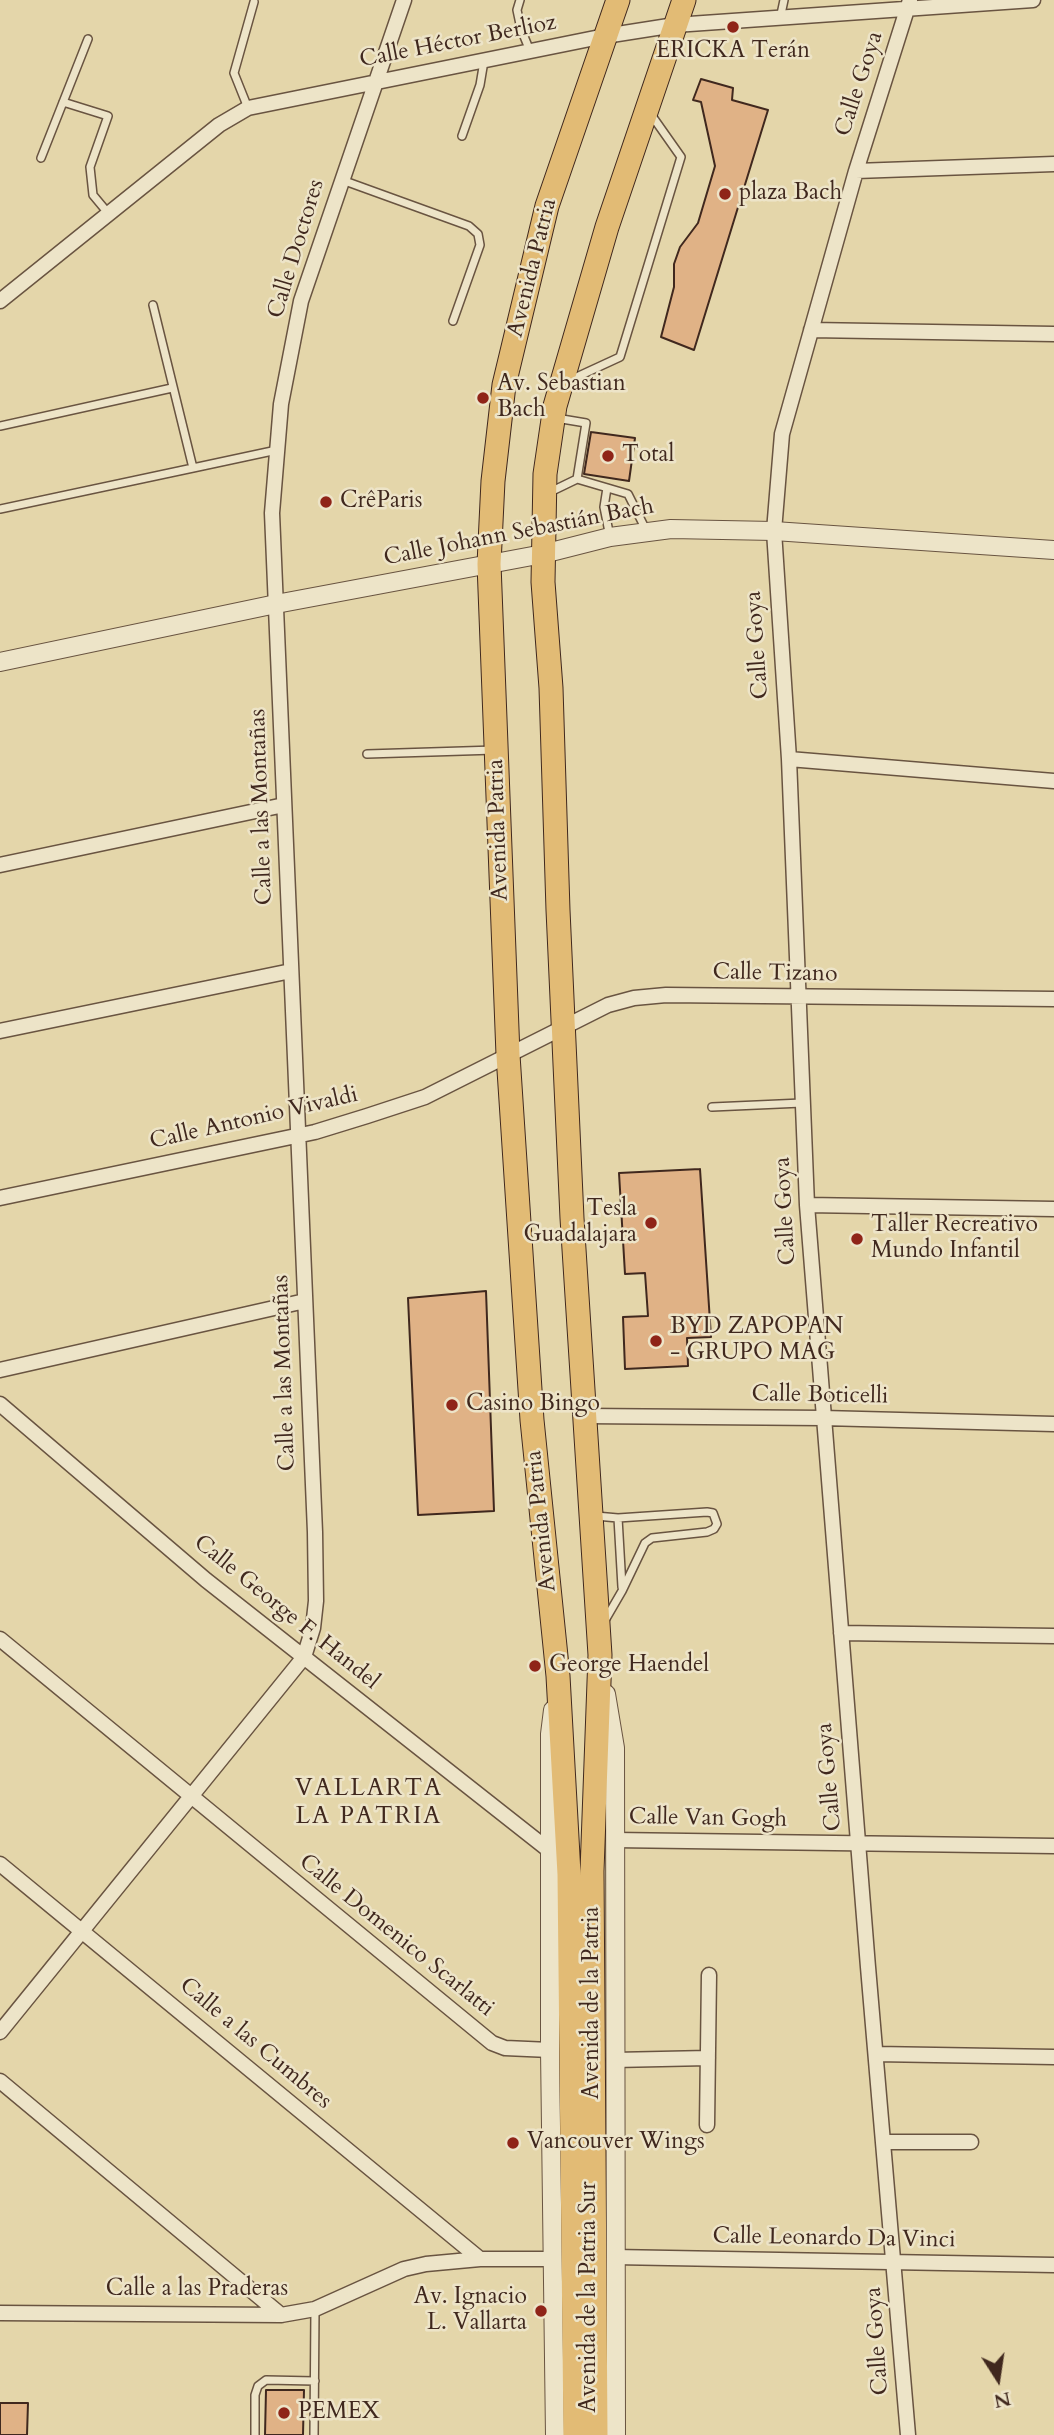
<!DOCTYPE html>
<html>
<head>
<meta charset="utf-8">
<style>
  body { margin:0 }
  #map { position:relative; width:1054px; height:2435px; overflow:hidden; background:#e4d6aa; font-family:Cardo,serif }
  canvas { display:block }
  .north { position:absolute; left:963px; top:2344px; width:70px; height:70px; -webkit-text-stroke:5px #ede4c8; paint-order:stroke; rotate:168deg; font-size:19px; font-weight:700; line-height:28px; text-align:center; color:#40281e }
  .north::after { content:''; display:block; margin:auto; width:24px; height:32px; background:#40281e; clip-path:polygon(50% 0,100% 100%,50% 72%,0 100%) }
</style>
</head>
<body>
<div id="map">
<canvas width="1054" height="2435"></canvas>
<div class="north">N</div>
</div>
<script>
const context = document.querySelector('canvas').getContext('2d');
context.lineJoin = 'round';
function fill(path, color) {
  context.fillStyle = color;
  context.fill(path, 'evenodd');
}
function toPath(rows) {
  const path = new Path2D();
  for (const r of rows) {
    path.moveTo(r[0], r[1]);
    for (let i = 2; i < r.length; i += 2) path.lineTo(r[i], r[i + 1]);
  }
  return path;
}
function trace(path, color, width, dash) {
  context.strokeStyle = color;
  context.lineWidth = width;
  context.lineCap = dash ? 'butt' : 'round';
  context.setLineDash(dash || []);
  context.stroke(path);
}
function write(font, color, halo, rows, align = 'center') {
  context.font = font + ' Cardo,serif';
  context.lineWidth = 5;
  context.setLineDash([]);
  context.textBaseline = 'middle';
  context.strokeStyle = halo;
  context.fillStyle = color;
  for (const [text, x, y, turn = 0] of rows) {
    context.save();
    context.translate(x, y);
    context.rotate((+turn || 0) * Math.PI / 180);
    context.textAlign = isNaN(turn) ? turn : align;
    if (halo) context.strokeText(text, 0, 0);
    context.fillText(text, 0, 0);
    context.restore();
  }
}
const building = toPath([
  [701,79,733,88,732,100,768,110,694,350,661,337,674,287,674,264,680,247,698,223,715,166,701,102,693,100,701,79],
  [591,432,635,438,629,481,584,474,591,432],
  [700,1169,711,1337,687,1338,688,1366,625,1369,623,1317,648,1316,645,1273,625,1274,619,1173,700,1169],
  [486,1291,494,1511,418,1515,408,1298,486,1291],
  [266,2390,304,2390,303,2435,265,2435,266,2390],
  [0,2403,28,2403,27,2435,0,2435,0,2403]
]);
const service = toPath([
  [520,0,517,10,521,29,530,51],
  [780,19,784,0],
  [63,102,108,116,90,167,93,195,108,213],
  [248,108,234,73,254,2],
  [462,136,480,85,484,61],
  [41,158,88,39],
  [342,180,469,226,478,234,480,245,453,321],
  [568,381,620,357,681,157,650,113],
  [556,418,586,423,577,479],
  [0,426,172,388],
  [193,468,277,450],
  [607,488,604,507,610,537],
  [548,493,577,479,628,494,647,532],
  [0,509,193,468,153,305],
  [367,754,495,750],
  [712,1107,802,1103],
  [596,1516,618,1518,707,1512,713,1513,717,1524,714,1529,707,1532,652,1538,645,1543,622,1591,604,1622],
  [618,1518,622,1587],
  [255,2435,255,2395,258,2386,266,2380,315,2381],
  [314,2435,315,2309]
]);
const minor = toPath([
  [856,171,1054,164],
  [0,301,219,125,248,108,605,36,675,25,1033,0],
  [811,330,1054,334],
  [789,759,1054,781],
  [0,865,284,805],
  [0,1031,291,971],
  [0,1198,315,1132,367,1116,425,1097,608,1005,634,998,666,995,1054,999],
  [807,1205,1054,1209],
  [0,1370,305,1301],
  [0,1404,206,1580,550,1851],
  [585,1416,823,1418,1054,1424],
  [841,1633,1054,1636],
  [0,1639,492,2043,505,2048,550,2050],
  [614,1840,1054,1846],
  [0,1864,480,2259],
  [0,2032,304,1657,313,1628,316,1601,315,1532,272,513,281,404,301,301,404,0],
  [876,2054,1054,2057],
  [614,2060,708,2058],
  [0,2081,281,2315],
  [707,2125,709,1975],
  [884,2142,971,2142],
  [614,2257,1054,2265],
  [0,2313,281,2315,315,2309,404,2269,426,2264,480,2259,553,2259],
  [908,2435,868,1967,807,1205,789,759,774,531,782,434,856,171,910,0]
]);
const tertiary = toPath([
  [0,662,276,604,543,554,610,537,671,529,774,531,1054,550],
  [606,1694,615,1748,616,2435],
  [553,1710,550,1734,550,2050,555,2435]
]);
const primary = toPath([
  [575,2435,569,1874,558,1676,532,1420,508,1055,489,564,493,481,504,385,547,206,618,0],
  [596,2435,592,1871,600,1655,572,1218,558,910,551,688,543,582,545,474,555,406,607,227,684,0]
]);
const markers = [
  [733,27,7,"#8f2418"],
  [725,194,7,"#8f2418"],
  [483,398,7,"#8f2418"],
  [608,456,7,"#8f2418"],
  [326,502,7,"#8f2418"],
  [651,1223,7,"#8f2418"],
  [857,1239,7,"#8f2418"],
  [656,1341,7,"#8f2418"],
  [452,1405,7,"#8f2418"],
  [535,1666,7,"#8f2418"],
  [513,2143,7,"#8f2418"],
  [541,2311,7,"#8f2418"],
  [284,2413,7,"#8f2418"]
];
const streetNames = [
  ["Calle Héctor Berlioz",458,42,-11],
  ["Calle Goya",860,84,-72],
  ["Calle Doctores",297,249,-73],
  ["Avenida Patria",533,268,-76],
  ["Calle Johann Sebastián Bach",519,533,-11],
  ["Calle Goya",758,645,-94],
  ["Calle a las Montañas",262,807,-92],
  ["Avenida Patria",499,830,-92],
  ["Calle Tizano",775,974,1],
  ["Calle Antonio Vivaldi",254,1119,-13],
  ["Calle Goya",786,1211,-93],
  ["Calle a las Montañas",285,1373,-92],
  ["Calle Boticelli",820,1396,1],
  ["Avenida Patria",542,1521,-96],
  ["Calle George F. Handel",286,1613,39],
  ["Calle Goya",830,1777,-95],
  ["Calle Van Gogh",708,1819,1],
  ["Calle Domenico Scarlatti",396,1936,39],
  ["Avenida de la Patria",593,2003,-90],
  ["Calle a las Cumbres",255,2044,40],
  ["Calle Leonardo Da Vinci",834,2239,1],
  ["Calle a las Praderas",197,2290],
  ["Avenida de la Patria Sur",590,2297,-90],
  ["Calle Goya",878,2341,-94]
];
const poiNames = [
  ["ERICKA Terán",733,52,"center"],
  ["plaza Bach",739,194],
  ["Av. Sebastian",497,385],
  ["Bach",497,411],
  ["Total",622,456],
  ["CrêParis",340,502],
  ["Tesla",637,1210,"right"],
  ["Guadalajara",637,1236,"right"],
  ["Taller Recreativo",871,1226],
  ["Mundo Infantil",871,1252],
  ["BYD ZAPOPAN",670,1328],
  ["- GRUPO MAG",670,1354],
  ["Casino Bingo",466,1405],
  ["George Haendel",549,1666],
  ["Vancouver Wings",527,2143],
  ["Av. Ignacio",527,2298,"right"],
  ["L. Vallarta",527,2324,"right"],
  ["PEMEX",298,2413]
];
const neighbourhoodNames = [
  ["VALLARTA",369,1789],
  ["LA PATRIA",369,1817]
];
fill(building, '#e0b286');
trace(building, '#40281e', 2);
trace(service, '#695441', 10);
trace(minor, '#695441', 17);
trace(tertiary, '#695441', 20);
trace(primary, '#40281e', 25);
trace(service, '#ede4c8', 7);
trace(minor, '#ede4c8', 14);
trace(tertiary, '#ede4c8', 18);
trace(primary, '#e2bb75', 23);
for (const [x, y, r, color] of markers) {
  const dot = new Path2D();
  dot.arc(x, y, r, 0, 2 * Math.PI);
  context.fillStyle = color;
  context.fill(dot);
  trace(dot, '#ede4c8', 2.5);
}
write('23px', '#40281e', '#ede4c8', streetNames);
write('23px', '#40281e', '#ede4c8', poiNames, 'left');
context.letterSpacing = '2px';
write('24px', '#40281e', '#ede4c8', neighbourhoodNames);
context.letterSpacing = '0px';
</script>
</body>
</html>
